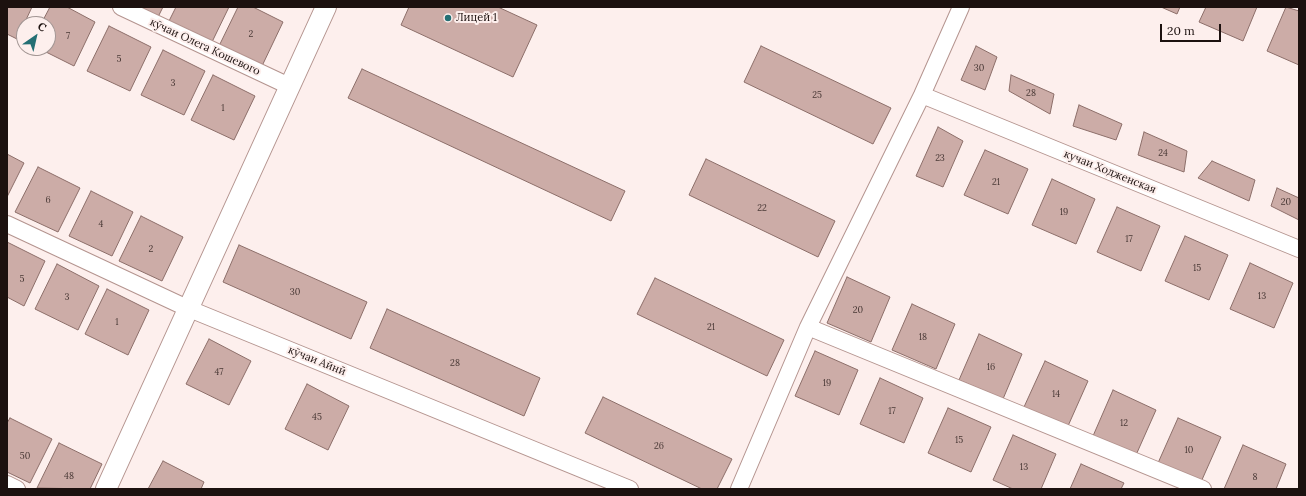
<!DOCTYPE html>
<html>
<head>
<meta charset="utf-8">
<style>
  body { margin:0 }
  #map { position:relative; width:1306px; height:496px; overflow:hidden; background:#fdefed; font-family:Lora,serif }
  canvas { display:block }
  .frame { position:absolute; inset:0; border:8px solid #1c110f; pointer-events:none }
  .north { position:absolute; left:16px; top:16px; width:40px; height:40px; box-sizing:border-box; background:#fdefed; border:1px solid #a39694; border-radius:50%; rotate:34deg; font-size:11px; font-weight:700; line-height:16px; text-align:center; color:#1c110f }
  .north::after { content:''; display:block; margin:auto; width:14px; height:18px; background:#246f74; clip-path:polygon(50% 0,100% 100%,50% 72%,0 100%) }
  .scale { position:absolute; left:1160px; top:24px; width:61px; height:18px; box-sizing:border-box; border:2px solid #1c110f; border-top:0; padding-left:5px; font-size:12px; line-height:14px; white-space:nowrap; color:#1c110f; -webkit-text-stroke:3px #fdefed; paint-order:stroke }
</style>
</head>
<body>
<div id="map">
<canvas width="1306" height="496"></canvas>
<div class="frame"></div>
<div class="north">С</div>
<div class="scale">20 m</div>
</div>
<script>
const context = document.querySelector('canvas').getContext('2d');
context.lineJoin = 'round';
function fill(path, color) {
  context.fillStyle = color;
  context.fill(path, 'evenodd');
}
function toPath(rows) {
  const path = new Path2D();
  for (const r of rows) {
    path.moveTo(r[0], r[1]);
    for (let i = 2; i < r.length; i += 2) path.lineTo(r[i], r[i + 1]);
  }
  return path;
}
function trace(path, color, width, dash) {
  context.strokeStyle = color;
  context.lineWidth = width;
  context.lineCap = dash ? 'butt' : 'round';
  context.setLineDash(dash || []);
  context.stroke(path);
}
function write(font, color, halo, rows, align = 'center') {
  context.font = font + ' Lora,serif';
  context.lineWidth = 4;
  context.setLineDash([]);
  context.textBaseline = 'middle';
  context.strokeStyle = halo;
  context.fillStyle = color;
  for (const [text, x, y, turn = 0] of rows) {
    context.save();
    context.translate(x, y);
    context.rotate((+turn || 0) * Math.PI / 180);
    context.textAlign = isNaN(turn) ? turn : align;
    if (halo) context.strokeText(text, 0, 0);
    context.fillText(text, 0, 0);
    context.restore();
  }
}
const building = toPath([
  [7,7,32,7,17,39,7,34,7,7],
  [50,7,67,7,95,22,74,66,38,48,48,48,48,24,41,24,50,7],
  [137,7,163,7,158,17,137,7],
  [176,7,229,7,212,42,169,21,176,7],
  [238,7,253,7,283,22,262,66,219,46,238,7],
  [409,7,498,7,537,25,513,77,401,25,409,7],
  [1161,7,1180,7,1177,14,1161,7],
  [1206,7,1257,7,1243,41,1199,22,1206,7],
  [1286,7,1299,11,1299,65,1267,51,1286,7],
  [109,26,151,47,130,91,87,71,109,26],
  [761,46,891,108,873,144,744,82,761,46],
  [976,46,997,57,985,90,961,80,976,46],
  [163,50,205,71,184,115,141,95,163,50],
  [362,69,625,191,611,221,348,98,362,69],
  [213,75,255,96,234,140,191,120,213,75],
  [1011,75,1054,94,1050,114,1009,91,1011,75],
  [1079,105,1122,124,1116,140,1073,126,1079,105],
  [938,127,963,141,943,187,916,176,938,127],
  [1144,132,1187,151,1184,172,1138,155,1144,132],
  [985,150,1028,169,1008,214,964,195,985,150],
  [7,154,24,163,7,197,7,154],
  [706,159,835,221,818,257,689,195,706,159],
  [1212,161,1255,180,1249,201,1198,178,1212,161],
  [38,167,80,188,58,232,15,212,38,167],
  [1052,179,1095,199,1076,244,1032,225,1052,179],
  [1277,188,1299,198,1299,220,1271,206,1277,188],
  [91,191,133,212,112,256,69,236,91,191],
  [1117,207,1160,226,1141,271,1097,252,1117,207],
  [141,216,183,237,162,281,119,261,141,216],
  [1185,236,1228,255,1209,300,1165,281,1185,236],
  [7,242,45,261,24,306,7,297,7,242],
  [239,245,367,302,351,339,223,282,239,245],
  [1250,263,1293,283,1274,328,1230,309,1250,263],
  [57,264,99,286,78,330,35,309,57,264],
  [847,277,890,297,871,342,827,323,847,277],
  [655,278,784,340,767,376,637,314,655,278],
  [107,289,149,310,128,355,85,334,107,289],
  [912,304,955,324,936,369,892,350,912,304],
  [387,309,540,378,524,416,370,348,387,309],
  [979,334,1022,354,1003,399,959,380,979,334],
  [209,339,251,361,229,405,186,384,209,339],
  [815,351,858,370,839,415,795,396,815,351],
  [1045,361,1088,381,1068,426,1024,407,1045,361],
  [880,378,923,398,904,443,860,424,880,378],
  [307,384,349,406,328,450,285,429,307,384],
  [1113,390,1156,410,1136,455,1093,436,1113,390],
  [603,397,732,459,717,489,702,489,585,433,603,397],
  [948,408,991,427,971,472,928,453,948,408],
  [10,418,52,439,30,483,7,472,7,423,10,418],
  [1178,418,1221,437,1201,482,1158,463,1178,418],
  [1013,435,1056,454,1041,489,1013,489,993,480,1013,435],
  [59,443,102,464,90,489,37,488,59,443],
  [1243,445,1286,464,1276,489,1224,489,1243,445],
  [163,461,204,482,201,489,148,489,163,461],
  [1081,464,1124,483,1121,489,1070,489,1081,464]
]);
const minor = toPath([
  [121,7,289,86],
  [922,95,1299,249],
  [7,224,187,308,630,489],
  [808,327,1203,489],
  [7,484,17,489],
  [739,489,808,327,922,95,961,7]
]);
const tertiary = toPath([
  [106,489,326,7]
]);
const markers = [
  [448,18,4,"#246f74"]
];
const numberNames = [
  ["2",251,34],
  ["7",68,36],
  ["5",119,59],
  ["30",979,68],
  ["3",173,83],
  ["28",1031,93],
  ["25",817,95],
  ["1",223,108],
  ["24",1163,153],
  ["23",940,158],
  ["21",996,182],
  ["6",48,200],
  ["20",1286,202],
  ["22",762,208],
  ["19",1064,212],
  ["4",101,224],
  ["17",1129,239],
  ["2",151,249],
  ["15",1197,268],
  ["5",22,279],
  ["30",295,292],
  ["13",1262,296],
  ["3",67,297],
  ["20",858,310],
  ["1",117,322],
  ["21",711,327],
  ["18",923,337],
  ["28",455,363],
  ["16",991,367],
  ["47",219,372],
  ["19",827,383],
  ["14",1056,394],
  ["17",892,411],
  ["45",317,417],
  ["12",1124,423],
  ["15",959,440],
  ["26",659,446],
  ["10",1189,450],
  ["50",25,456],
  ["13",1024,467],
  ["48",69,476],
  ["8",1255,477]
];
const poiNames = [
  ["Лицей 1",456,18]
];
const streetNames = [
  ["кӯчаи Олега Кошевого",205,47,25],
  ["кучаи Ходженская",1110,172,22],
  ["кӯчаи Айнӣ",317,361,22]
];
fill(building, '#ccaca7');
trace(building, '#8c6e69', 1);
trace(minor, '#b4948f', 18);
trace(tertiary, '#b4948f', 22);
trace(minor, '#fff', 16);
trace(tertiary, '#fff', 20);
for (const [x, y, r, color] of markers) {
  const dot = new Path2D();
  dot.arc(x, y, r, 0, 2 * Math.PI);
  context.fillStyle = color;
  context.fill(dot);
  trace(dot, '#fdefed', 1.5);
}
write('9px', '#483835', null, numberNames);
write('11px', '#1c110f', '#fdefed', poiNames, 'left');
write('11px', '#1c110f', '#fdefed', streetNames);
</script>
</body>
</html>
